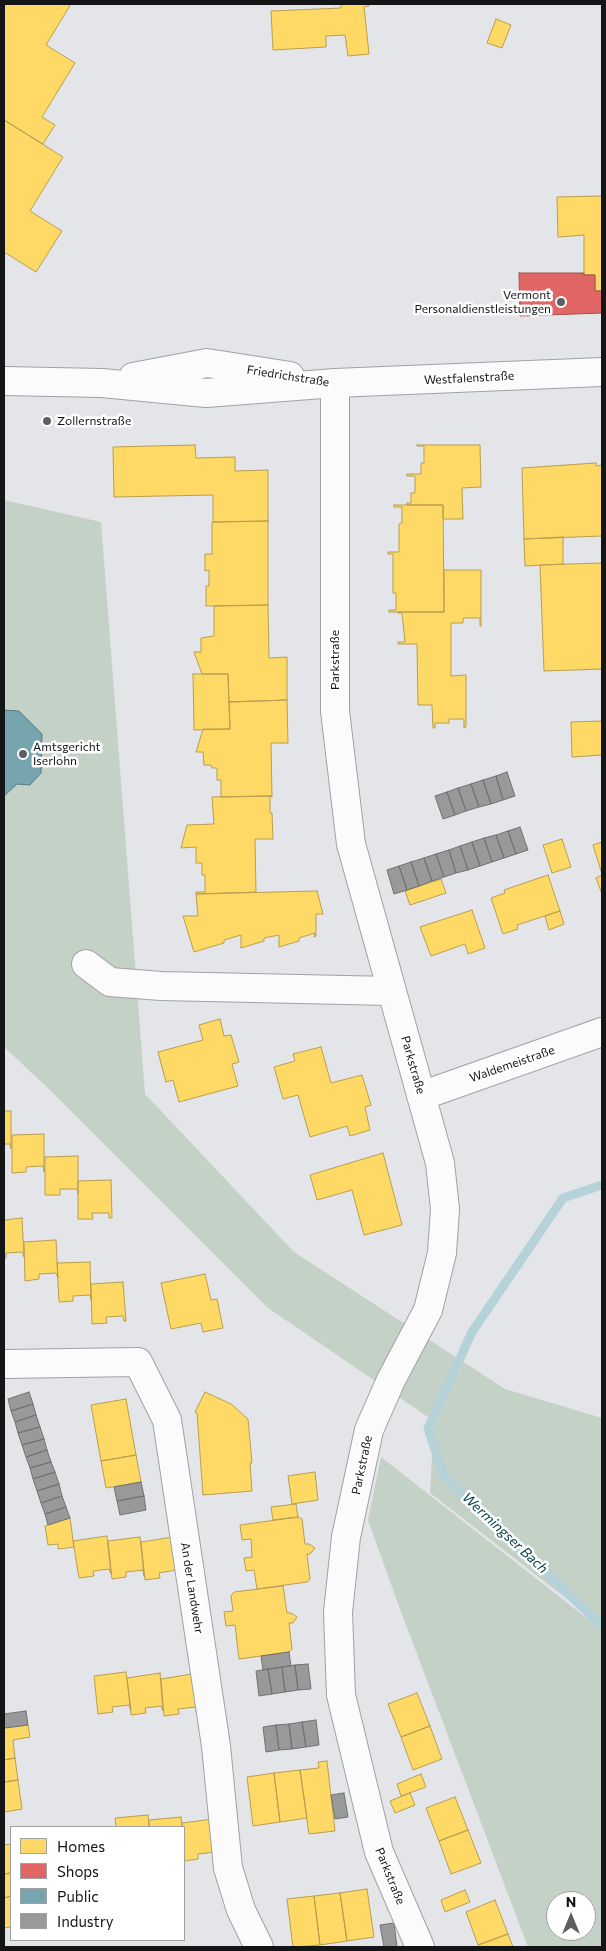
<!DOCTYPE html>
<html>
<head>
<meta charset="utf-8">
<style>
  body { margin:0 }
  #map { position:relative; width:606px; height:1951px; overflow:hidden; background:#e3e5e8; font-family:Commissioner,sans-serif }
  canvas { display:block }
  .frame { position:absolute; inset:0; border:5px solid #141517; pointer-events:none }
  .legend { position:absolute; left:10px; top:1826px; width:175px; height:115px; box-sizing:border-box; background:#fff; border:1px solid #a1a1a2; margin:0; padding:6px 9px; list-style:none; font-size:15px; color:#141517 }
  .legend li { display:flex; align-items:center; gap:10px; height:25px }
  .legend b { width:25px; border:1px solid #a1a1a2 }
  .north { position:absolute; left:546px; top:1891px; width:50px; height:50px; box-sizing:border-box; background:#fff; border:1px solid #a1a1a2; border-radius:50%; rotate:0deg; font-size:14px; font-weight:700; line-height:20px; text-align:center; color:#141517 }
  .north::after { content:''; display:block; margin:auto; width:18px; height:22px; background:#5c5e60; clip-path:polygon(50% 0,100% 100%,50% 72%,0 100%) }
</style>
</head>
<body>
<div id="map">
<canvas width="606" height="1951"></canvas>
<div class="frame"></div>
<ul class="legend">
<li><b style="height:14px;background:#ffd966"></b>Homes</li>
<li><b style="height:14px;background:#e06666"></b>Shops</li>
<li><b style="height:14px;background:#76a5af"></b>Public</li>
<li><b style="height:14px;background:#999"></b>Industry</li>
</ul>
<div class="north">N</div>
</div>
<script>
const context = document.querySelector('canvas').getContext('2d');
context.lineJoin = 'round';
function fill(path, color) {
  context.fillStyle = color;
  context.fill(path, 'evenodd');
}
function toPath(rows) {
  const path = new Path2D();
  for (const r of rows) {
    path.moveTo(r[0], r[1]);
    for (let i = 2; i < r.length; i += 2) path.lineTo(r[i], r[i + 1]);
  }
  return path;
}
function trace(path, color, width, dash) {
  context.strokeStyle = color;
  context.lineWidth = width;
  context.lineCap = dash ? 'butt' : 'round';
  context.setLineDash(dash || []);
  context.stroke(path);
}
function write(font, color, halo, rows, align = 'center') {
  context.font = font + ' Commissioner,sans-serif';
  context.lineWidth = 5;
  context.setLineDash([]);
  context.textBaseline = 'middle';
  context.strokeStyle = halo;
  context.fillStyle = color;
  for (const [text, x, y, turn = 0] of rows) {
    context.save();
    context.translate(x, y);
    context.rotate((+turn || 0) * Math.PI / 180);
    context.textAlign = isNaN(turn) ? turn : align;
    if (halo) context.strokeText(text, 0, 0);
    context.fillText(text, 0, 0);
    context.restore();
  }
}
const green = toPath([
  [4,500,101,522,145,1094,294,1252,505,1389,602,1418,602,1626,430,1493,434,1421,268,1308,48,1088,4,1047],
  [381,1457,602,1630,602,1947,528,1947,397,1601,368,1520],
  [556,1901,586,1901,586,1931,556,1931]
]);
const homes = toPath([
  [4,4,71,4,46,45,75,63,42,117,55,125,43,144,4,120,4,4],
  [341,4,368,4,369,6,364,7,369,54,348,56,345,35,326,36,326,47,273,50,271,11,341,8,341,4],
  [496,19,511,25,502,48,487,43,496,19],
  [4,120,63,157,30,211,62,231,36,272,4,252,4,120],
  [602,196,602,291,595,291,595,275,584,275,584,235,558,237,557,197,602,196],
  [195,445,196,458,235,457,235,471,268,470,268,521,213,522,213,495,114,497,113,447,195,445],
  [417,445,480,445,481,487,462,488,463,519,443,519,443,505,407,505,407,503,411,503,411,493,415,493,415,476,407,476,407,474,421,474,421,463,424,463,424,446,417,446,417,445],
  [596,463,596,466,602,465,602,536,524,539,522,468,596,463],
  [394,505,443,505,444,612,389,612,389,610,396,610,396,593,393,593,393,554,388,554,388,552,399,552,399,524,402,523,402,507,394,507,394,505],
  [268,521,268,605,206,606,206,586,209,586,209,570,205,571,205,554,212,554,212,522,268,521],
  [563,537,563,564,525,566,524,539,563,537],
  [602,563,602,669,544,671,540,565,602,563],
  [444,570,481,570,481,626,480,626,480,618,463,618,463,623,451,623,451,676,466,675,466,727,464,728,464,719,449,719,449,723,435,723,435,728,433,728,432,705,418,705,417,644,398,644,398,642,405,642,402,613,398,613,398,612,444,612,444,570],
  [268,605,269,658,287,657,287,700,229,702,228,674,202,674,194,652,201,652,201,638,214,636,214,606,268,605],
  [193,674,228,674,230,729,194,730,193,674],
  [287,700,288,743,271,743,272,796,221,797,221,780,217,780,217,768,212,768,211,765,204,765,203,752,196,752,203,729,230,729,229,702,287,700],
  [602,721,602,755,572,757,571,722,602,721],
  [272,796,270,797,270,813,272,813,273,839,255,839,256,892,196,894,196,892,205,892,205,875,202,875,202,863,196,863,196,847,181,848,187,825,214,824,212,797,272,796],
  [562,839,571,867,552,873,543,845,562,839],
  [602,842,602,874,593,845,602,842],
  [548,875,560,911,517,925,518,929,503,934,491,898,505,893,504,890,548,875],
  [602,875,602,894,596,878,602,875],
  [441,879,446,893,410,905,405,891,441,879],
  [317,891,323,914,316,914,316,936,314,937,315,933,299,938,299,941,279,947,279,935,264,938,264,941,241,948,241,935,224,940,224,943,194,952,183,916,198,916,196,894,317,891],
  [472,910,485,948,468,954,465,944,431,956,420,927,472,910],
  [560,911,564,924,549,930,545,916,560,911],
  [220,1019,224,1036,231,1035,239,1062,232,1064,238,1086,179,1102,173,1080,166,1082,158,1052,203,1040,199,1025,220,1019],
  [321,1047,331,1083,362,1075,371,1105,365,1107,370,1130,350,1136,347,1126,310,1137,298,1095,283,1099,274,1067,295,1061,293,1054,321,1047],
  [4,1111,11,1111,11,1149,10,1144,4,1144,4,1111],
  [44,1134,44,1172,43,1166,26,1167,26,1172,12,1173,12,1135,44,1134],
  [383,1153,402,1225,364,1235,352,1190,317,1200,310,1175,383,1153],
  [78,1156,78,1194,77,1189,60,1189,60,1195,45,1195,45,1157,78,1156],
  [111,1180,112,1218,109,1218,109,1213,92,1213,93,1219,78,1219,78,1181,111,1180],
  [22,1218,24,1257,22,1252,6,1253,6,1258,4,1258,4,1220,22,1218],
  [56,1240,58,1278,56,1273,39,1274,39,1279,25,1281,24,1242,56,1240],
  [90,1262,91,1300,90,1295,73,1296,73,1301,59,1302,57,1263,90,1262],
  [205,1274,211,1300,217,1299,223,1328,203,1332,201,1323,171,1329,161,1283,205,1274],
  [123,1282,126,1321,124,1321,123,1316,106,1317,107,1323,92,1324,91,1284,123,1282],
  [205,1392,231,1404,248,1419,252,1463,250,1463,252,1491,203,1495,197,1413,195,1412,205,1392],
  [126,1399,136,1455,101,1461,91,1405,126,1399],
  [136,1455,141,1482,106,1488,101,1461,136,1455],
  [315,1472,318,1500,292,1504,288,1476,315,1472],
  [296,1504,298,1517,273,1520,271,1507,296,1504],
  [298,1517,302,1519,305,1544,309,1544,315,1548,310,1554,307,1554,310,1579,307,1582,257,1589,254,1570,246,1571,244,1558,252,1557,251,1539,242,1540,240,1525,298,1517],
  [70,1518,74,1547,58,1549,58,1544,48,1545,45,1526,70,1518],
  [107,1536,111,1574,109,1569,93,1571,94,1576,79,1578,73,1541,107,1536],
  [140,1537,144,1576,143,1570,126,1572,126,1577,112,1579,108,1541,140,1537],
  [173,1537,178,1575,176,1575,176,1570,159,1573,160,1578,145,1580,141,1542,173,1537],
  [283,1586,287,1613,291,1613,297,1617,293,1623,289,1623,292,1649,289,1652,239,1659,235,1625,226,1626,224,1612,233,1611,231,1596,234,1592,283,1586],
  [126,1672,131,1710,129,1705,112,1707,113,1712,98,1714,94,1676,126,1672],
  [160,1673,163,1711,161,1706,145,1708,146,1713,131,1715,127,1678,160,1673],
  [192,1674,198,1712,196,1712,196,1707,178,1709,179,1714,164,1716,161,1679,192,1674],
  [417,1693,430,1726,401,1737,388,1704,417,1693],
  [28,1725,30,1737,13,1740,15,1758,4,1760,4,1728,28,1725],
  [430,1726,442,1759,413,1770,401,1737,430,1726],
  [15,1758,18,1780,4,1782,4,1760,15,1758],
  [327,1761,335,1831,309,1834,300,1770,319,1768,318,1762,327,1761],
  [300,1770,307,1818,280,1822,274,1773,300,1770],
  [274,1773,280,1822,253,1826,247,1777,274,1773],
  [421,1774,426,1787,401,1796,397,1784,421,1774],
  [18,1780,22,1809,4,1812,4,1782,18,1780],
  [410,1793,415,1805,395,1813,390,1801,410,1793],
  [455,1797,468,1830,439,1841,426,1808,455,1797],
  [148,1815,149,1827,116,1827,115,1818,148,1815],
  [181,1817,182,1827,149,1827,149,1820,181,1817],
  [213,1819,215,1852,198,1854,198,1859,184,1861,184,1827,182,1827,182,1823,213,1819],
  [468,1830,481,1863,451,1874,439,1841,468,1830],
  [11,1844,11,1873,4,1874,4,1845,11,1844],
  [11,1873,11,1896,4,1898,4,1874,11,1873],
  [367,1889,374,1937,347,1941,340,1893,367,1889],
  [465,1890,470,1902,445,1912,441,1900,465,1890],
  [340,1893,347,1941,320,1945,314,1896,340,1893],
  [11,1896,11,1927,4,1928,4,1898,11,1896],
  [314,1896,320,1945,293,1947,287,1899,314,1896],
  [495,1900,508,1934,478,1945,466,1912,495,1900],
  [508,1934,513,1947,479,1947,478,1945,508,1934]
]);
const shops = toPath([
  [519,273,584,273,584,275,595,275,595,291,602,291,602,313,520,316,519,273]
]);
const public = toPath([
  [4,710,19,711,42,734,41,773,30,785,17,784,4,796,4,710]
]);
const industry = toPath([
  [507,772,515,796,503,800,496,776,507,772],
  [496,776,503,800,491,804,483,780,496,776],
  [483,780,491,804,479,807,471,784,483,780],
  [471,784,479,807,466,811,458,788,471,784],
  [458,788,466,811,455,815,447,792,458,788],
  [447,792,455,815,443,819,435,796,447,792],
  [520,827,528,850,516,854,508,831,520,827],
  [508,831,516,854,504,858,496,835,508,831],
  [496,835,504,858,492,862,484,838,496,835],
  [484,838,492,862,480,866,472,842,484,838],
  [472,842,480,866,468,870,460,846,472,842],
  [460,846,468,870,456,873,449,850,460,846],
  [449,850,456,873,444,877,436,854,449,850],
  [436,854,444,877,432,881,424,858,436,854],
  [424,858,432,881,419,886,411,862,424,858],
  [411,862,419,886,407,890,399,866,411,862],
  [399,866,407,890,394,894,387,870,399,866],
  [29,1392,33,1404,11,1411,8,1399,29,1392],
  [33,1404,36,1415,15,1422,11,1411,33,1404],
  [36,1415,40,1427,18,1433,15,1422,36,1415],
  [40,1427,44,1439,22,1445,18,1433,40,1427],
  [44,1439,47,1450,26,1457,22,1445,44,1439],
  [47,1450,51,1462,30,1468,26,1457,47,1450],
  [51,1462,55,1472,33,1479,30,1468,51,1462],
  [55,1472,59,1484,37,1491,33,1479,55,1472],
  [141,1482,144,1496,117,1501,114,1487,141,1482],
  [59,1484,62,1496,41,1503,37,1491,59,1484],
  [62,1496,66,1507,45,1514,41,1503,62,1496],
  [144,1496,146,1510,120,1515,117,1501,144,1496],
  [66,1507,70,1518,48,1525,45,1514,66,1507],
  [289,1652,291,1666,263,1670,261,1656,289,1652],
  [308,1664,311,1689,298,1690,295,1665,308,1664],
  [295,1665,298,1690,285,1692,282,1667,295,1665],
  [282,1667,285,1692,272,1694,268,1669,282,1667],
  [268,1669,272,1694,259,1696,256,1671,268,1669],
  [26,1711,28,1725,4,1728,4,1714,26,1711],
  [316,1720,319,1745,306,1747,302,1722,316,1720],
  [302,1722,306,1747,292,1749,289,1724,302,1722],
  [289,1724,292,1749,279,1750,276,1725,289,1724],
  [276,1725,279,1750,266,1752,263,1727,276,1725],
  [344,1793,348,1817,335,1819,331,1795,344,1793],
  [394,1923,397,1947,384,1947,380,1925,394,1923]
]);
const stream = toPath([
  [602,1185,563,1198,472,1332,428,1428,443,1475,597,1621,602,1625]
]);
const minor = toPath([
  [335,383,335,711,351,844,440,1163,445,1209,442,1253,428,1310,391,1380,369,1430,346,1537,338,1612,341,1695,379,1852,420,1947],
  [86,964,110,982,161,986,391,991],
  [421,1096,602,1032],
  [4,1364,138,1362,167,1420,216,1746,228,1868,241,1910,259,1947]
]);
const major = toPath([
  [133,377,207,363,290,376],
  [4,381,102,383,206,393,335,383,602,372]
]);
const markers = [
  [561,302,5,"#5c5e60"],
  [47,421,5,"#5c5e60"],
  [23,754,5,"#5c5e60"]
];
const poiNames = [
  ["Vermont",551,295,"right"],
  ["Personaldienstleistungen",551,309,"right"],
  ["Zollernstraße",57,421],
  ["Amtsgericht",33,747],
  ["Iserlohn",33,761]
];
const streetNames = [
  ["Friedrichstraße",288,376,9],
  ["Westfalenstraße",469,378,-3],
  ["Parkstraße",335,660,-90],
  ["Waldemeistraße",512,1064,-19],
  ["Parkstraße",413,1065,74],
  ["Parkstraße",362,1465,-78],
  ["An der Landwehr",192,1588,81],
  ["Parkstraße",390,1876,68]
];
const waterNames = [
  ["Wermingser Bach",505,1533,43]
];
fill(green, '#c4d1c6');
fill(homes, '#ffd966');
trace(homes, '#b89e4e', 1);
fill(shops, '#e06666');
trace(shops, '#a34e4e', 1);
fill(public, '#76a5af');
trace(public, '#597a81', 1);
fill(industry, '#999');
trace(industry, '#717172', 1);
trace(stream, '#b6d2d9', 9);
trace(minor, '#a0a1a4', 30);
trace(major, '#a0a1a4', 30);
trace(minor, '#fbfbfc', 28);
trace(major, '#fbfbfc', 28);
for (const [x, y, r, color] of markers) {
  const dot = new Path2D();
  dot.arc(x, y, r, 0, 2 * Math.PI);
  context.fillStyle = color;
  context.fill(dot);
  trace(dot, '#fff', 2);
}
write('12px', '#141517', '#fff', poiNames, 'left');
write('12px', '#141517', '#fff', streetNames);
write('italic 14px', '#0b464f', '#fff', waterNames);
</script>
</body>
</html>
